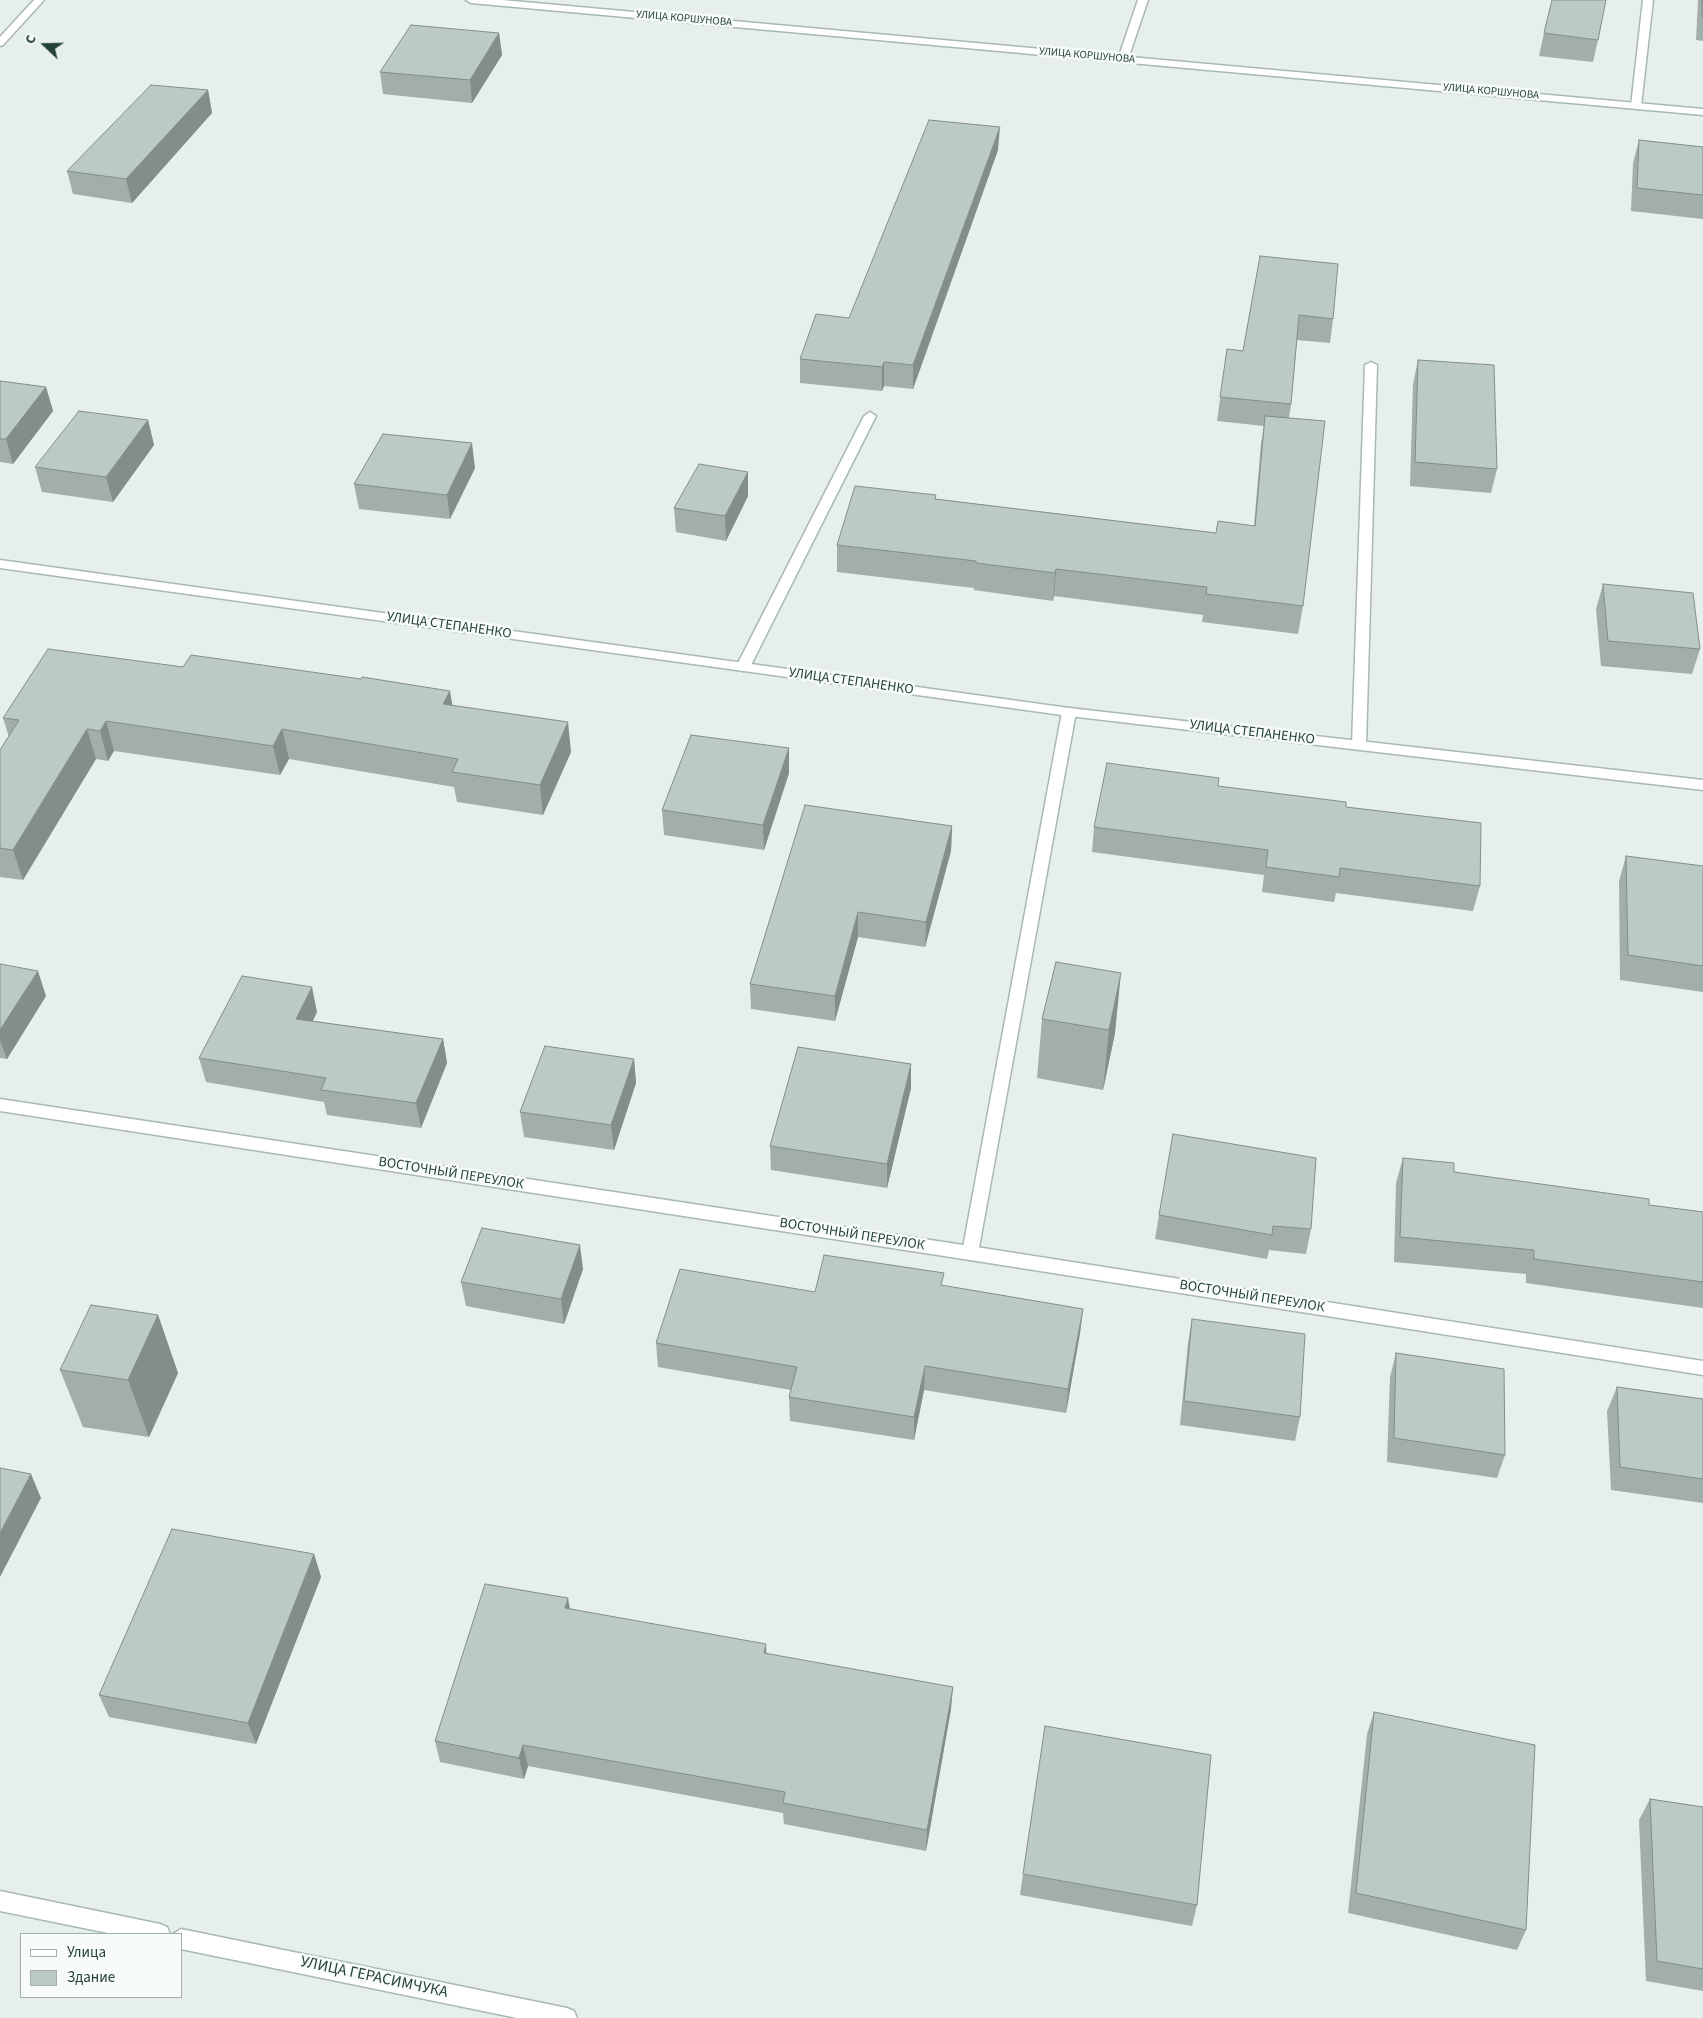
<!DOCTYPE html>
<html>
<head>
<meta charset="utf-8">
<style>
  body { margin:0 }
  #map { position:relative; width:1703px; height:2018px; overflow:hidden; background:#e6efeb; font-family:"Source Sans 3",sans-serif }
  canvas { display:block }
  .legend { position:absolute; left:20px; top:1933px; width:162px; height:65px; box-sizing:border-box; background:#f7fbf9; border:1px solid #a3b1ad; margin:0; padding:6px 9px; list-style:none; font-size:15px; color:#24423a }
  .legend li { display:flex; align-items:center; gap:10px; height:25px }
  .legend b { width:25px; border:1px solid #a3b1ad }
  .north { position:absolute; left:20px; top:20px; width:50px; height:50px; -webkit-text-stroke:4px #f7fbf9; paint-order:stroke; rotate:291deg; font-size:14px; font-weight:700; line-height:20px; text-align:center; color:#24423a }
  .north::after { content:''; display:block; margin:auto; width:18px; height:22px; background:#24423a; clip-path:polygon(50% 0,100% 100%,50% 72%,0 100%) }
</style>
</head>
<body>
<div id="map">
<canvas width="1703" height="2018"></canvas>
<ul class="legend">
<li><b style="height:6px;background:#fff"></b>Улица</li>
<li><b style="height:14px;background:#bbcac4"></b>Здание</li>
</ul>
<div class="north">С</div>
</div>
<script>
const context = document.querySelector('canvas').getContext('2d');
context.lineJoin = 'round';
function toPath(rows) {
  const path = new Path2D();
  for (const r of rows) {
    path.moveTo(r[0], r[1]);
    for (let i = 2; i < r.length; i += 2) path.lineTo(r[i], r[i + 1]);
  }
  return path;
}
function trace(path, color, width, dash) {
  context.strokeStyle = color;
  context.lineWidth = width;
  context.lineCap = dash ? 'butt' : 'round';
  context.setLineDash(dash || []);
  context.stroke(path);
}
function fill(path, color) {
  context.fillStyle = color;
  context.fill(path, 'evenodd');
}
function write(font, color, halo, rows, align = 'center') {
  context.font = font + ' "Source Sans 3",sans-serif';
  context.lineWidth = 5;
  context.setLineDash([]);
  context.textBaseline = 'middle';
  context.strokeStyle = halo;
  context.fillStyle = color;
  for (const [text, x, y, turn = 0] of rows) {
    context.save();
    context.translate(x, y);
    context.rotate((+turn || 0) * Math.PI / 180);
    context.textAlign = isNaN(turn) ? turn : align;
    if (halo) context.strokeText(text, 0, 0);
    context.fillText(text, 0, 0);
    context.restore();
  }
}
const service = toPath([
  [1138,0,1148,0,1128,59,1126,61,1120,61,1118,59,1138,0],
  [1643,0,1653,0,1641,106,1636,109,1631,106,1643,0],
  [1371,362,1377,365,1366,745,1364,748,1359,749,1354,748,1352,745,1365,365,1371,362],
  [870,412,876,416,750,667,743,671,738,670,736,667,864,416,870,412],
  [1069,708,1074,709,1076,712,978,1253,976,1258,970,1260,964,1258,962,1253,1062,712,1064,709,1069,708]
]);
const minor = toPath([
  [466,0,502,0,1703,109,1703,115,471,3,466,0],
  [0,560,1069,708,1703,780,1703,790,1069,716,0,568,0,560],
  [0,1099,970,1246,1703,1361,1703,1375,970,1260,0,1111,0,1099],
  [0,1891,160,1924,167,1927,170,1934,113,1934,0,1911,0,1891],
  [181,1929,567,2008,574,2011,577,2018,517,2018,181,1949,181,1934,173,1934,181,1929]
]);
const tertiary = toPath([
  [34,0,44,0,3,45,0,46,0,37,34,0]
]);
const wall = toPath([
  [1698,0,1703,0,1703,41,1696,40],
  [499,33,502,55,472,103,383,94,380,72],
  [1544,33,1598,40,1593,62,1539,56],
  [208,90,212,113,132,203,73,194,67,171],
  [1639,140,1703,147,1703,219,1631,211,1633,163],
  [998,150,913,389,884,386,882,391,800,383,800,359,849,318],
  [1260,256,1333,319,1330,343,1297,340,1291,404,1289,418,1303,606,1298,634,1202,622,1203,615,1054,596,1053,601,974,590,974,588,837,572,837,545,936,499,1216,533,1254,526,1261,443,1264,426,1217,421,1227,349,1243,351],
  [1418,360,1497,469,1491,493,1410,486,1413,384],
  [0,381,46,387,53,411,13,464,0,462],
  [148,420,154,445,113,502,42,492,35,467],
  [475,468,450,519,359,509,354,484],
  [748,472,748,496,726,541,676,532,674,508],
  [1603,584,1700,649,1692,674,1601,666,1596,609],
  [452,705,571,752,543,815,457,802,454,787,289,759,280,775,114,751,108,761,96,759,23,880,0,877,0,750,9,737,3,718],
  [789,748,789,773,764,850,664,835,662,810],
  [1218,786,1346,807,1480,886,1473,911,1336,893,1334,902,1262,892,1264,875,1092,852,1094,827],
  [952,826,951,851,925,947,858,937,835,1021,751,1009,750,984],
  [1626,856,1703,866,1703,992,1620,980,1619,881],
  [1056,962,1115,1033,1103,1090,1037,1078,1042,1019],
  [0,964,46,996,7,1059,0,1058],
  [317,1012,313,1021,443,1039,447,1063,421,1128,327,1115,324,1102,206,1082,199,1058],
  [634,1059,636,1083,614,1150,524,1137,520,1112],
  [911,1088,887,1188,771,1170,770,1146],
  [1403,1158,1454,1172,1649,1205,1703,1212,1703,1308,1526,1283,1526,1274,1394,1262,1396,1183],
  [1159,1215,1311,1229,1306,1254,1269,1250,1267,1259,1155,1239],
  [583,1269,564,1324,466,1306,461,1282],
  [943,1286,1083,1309,1080,1333,1066,1413,924,1390,914,1440,790,1421,789,1397,791,1390,658,1367,656,1343,815,1292],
  [158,1315,178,1373,149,1437,83,1427,60,1370],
  [1192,1319,1300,1417,1295,1441,1180,1425,1188,1343],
  [1396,1353,1505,1455,1497,1478,1387,1462,1390,1377],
  [1617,1387,1703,1399,1703,1503,1611,1490,1607,1411],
  [314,1554,321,1577,256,1744,109,1717,99,1695],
  [570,1609,766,1653,951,1709,926,1851,784,1824,783,1813,528,1766,524,1779,440,1762,435,1741],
  [1374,1712,1526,1930,1517,1950,1348,1913,1367,1734],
  [1650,1799,1703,1807,1703,1991,1646,1981,1639,1820],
  [1023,1874,1197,1905,1192,1926,1020,1895]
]);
const shadedWall = toPath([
  [499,33,502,55,472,103,470,80],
  [208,90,212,113,132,203,126,179],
  [1000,127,998,150,913,389,913,365],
  [884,362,884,386,882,391,882,367],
  [46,387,53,411,13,464,6,439],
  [148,420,154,445,113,502,106,477],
  [472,443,475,468,450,519,447,495],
  [748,472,748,496,726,541,725,516],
  [1056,569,1054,596,1053,601,1055,573],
  [450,691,455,721,443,704],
  [106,721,114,751,108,761,100,731],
  [568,722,571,752,543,815,540,785],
  [87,729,96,759,23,880,13,850],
  [282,729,289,759,280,775,273,746],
  [789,748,789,773,764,850,763,825],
  [952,826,951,851,925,947,926,922],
  [858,912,858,937,835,1021,835,996],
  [38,971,46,996,7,1059,0,1040,0,1030],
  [1121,973,1115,1033,1103,1090,1109,1030],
  [312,987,317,1012,302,1044,296,1019],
  [443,1039,447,1063,421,1128,416,1103],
  [634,1059,636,1083,614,1150,611,1125],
  [911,1064,911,1088,887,1188,887,1164],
  [580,1245,583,1269,564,1324,561,1299],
  [1083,1309,1080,1333,1066,1413,1068,1389],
  [158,1315,178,1373,149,1437,128,1380],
  [925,1366,924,1390,914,1440,914,1417],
  [31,1474,41,1498,0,1577,0,1533],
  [314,1554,321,1577,256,1744,248,1723],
  [568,1598,572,1620,565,1608],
  [766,1644,767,1666,764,1653],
  [953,1687,951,1709,926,1851,927,1830],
  [523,1745,528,1766,524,1779,519,1758]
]);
const building = toPath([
  [1552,0,1606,0,1598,40,1544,33,1552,0],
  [1702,0,1703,0,1703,17,1702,17,1702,0],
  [411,25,499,33,470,80,380,72,411,25],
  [151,85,208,90,126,179,67,171,151,85],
  [929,120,1000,127,913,365,884,362,882,367,800,359,816,314,849,318,929,120],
  [1639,140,1703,147,1703,195,1637,188,1639,140],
  [1260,256,1338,264,1333,319,1299,315,1291,404,1220,397,1227,349,1243,351,1260,256],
  [1418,360,1494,365,1497,469,1415,462,1418,360],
  [0,381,46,387,6,439,0,439,0,381],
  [79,411,148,420,106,477,35,467,79,411],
  [1265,416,1325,421,1303,606,1206,594,1207,587,1056,569,1055,573,976,563,976,561,837,545,855,486,936,495,935,499,1216,533,1218,521,1255,526,1265,416],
  [383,434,472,443,447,495,354,484,383,434],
  [699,464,748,472,725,516,674,508,699,464],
  [1603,584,1693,593,1700,649,1608,641,1603,584],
  [48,649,183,667,191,655,361,679,362,677,450,691,443,704,568,722,540,785,452,772,458,759,282,729,273,746,106,721,100,731,87,729,13,850,0,848,0,750,19,720,3,718,48,649],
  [691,735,789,748,763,825,662,810,691,735],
  [1107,763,1219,778,1218,786,1346,802,1346,807,1481,823,1480,886,1340,868,1339,877,1266,867,1268,850,1094,827,1107,763],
  [805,805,952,826,926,922,858,912,835,996,750,984,805,805],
  [1626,856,1703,866,1703,966,1628,955,1626,856],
  [1056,962,1121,973,1109,1030,1042,1019,1056,962],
  [0,964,38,971,0,1030,0,964],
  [242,976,312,987,296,1019,443,1039,416,1103,321,1090,326,1078,199,1058,242,976],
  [545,1046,634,1059,611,1125,520,1112,545,1046],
  [798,1047,911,1064,887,1164,770,1146,798,1047],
  [1173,1134,1316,1158,1311,1229,1273,1226,1272,1235,1159,1215,1173,1134],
  [1403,1158,1454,1163,1454,1172,1649,1199,1649,1205,1703,1212,1703,1282,1534,1259,1534,1250,1400,1237,1403,1158],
  [482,1228,580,1245,561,1299,461,1282,482,1228],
  [824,1255,944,1273,941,1285,1083,1309,1068,1389,925,1366,914,1417,789,1397,797,1367,656,1343,680,1269,815,1292,824,1255],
  [91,1305,158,1315,128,1380,60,1370,91,1305],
  [1192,1319,1305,1334,1300,1417,1184,1401,1192,1319],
  [1396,1353,1504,1369,1505,1455,1394,1438,1396,1353],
  [1617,1387,1703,1399,1703,1479,1620,1467,1617,1387],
  [0,1468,31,1474,0,1533,0,1468],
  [172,1529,314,1554,248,1723,99,1695,172,1529],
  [485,1584,568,1598,565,1608,766,1644,764,1653,953,1687,927,1830,783,1803,785,1792,523,1745,519,1758,435,1741,485,1584],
  [1374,1712,1535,1745,1526,1930,1356,1893,1374,1712],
  [1045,1726,1211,1755,1197,1905,1023,1874,1045,1726],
  [1650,1799,1703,1807,1703,1969,1657,1961,1650,1799]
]);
const farStreetnames = [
  ["УЛИЦА КОРШУНОВА",684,19,5],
  ["УЛИЦА КОРШУНОВА",1087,56,5],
  ["УЛИЦА КОРШУНОВА",1491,92,5]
];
const streetNames = [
  ["УЛИЦА СТЕПАНЕНКО",449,626,8],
  ["УЛИЦА СТЕПАНЕНКО",851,682,8],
  ["УЛИЦА СТЕПАНЕНКО",1252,733,7],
  ["ВОСТОЧНЫЙ ПЕРЕУЛОК",451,1174,9],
  ["ВОСТОЧНЫЙ ПЕРЕУЛОК",852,1235,9],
  ["ВОСТОЧНЫЙ ПЕРЕУЛОК",1252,1297,9]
];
const nearStreetnames = [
  ["УЛИЦА ГЕРАСИМЧУКА",374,1978,12]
];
trace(service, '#a8b8b2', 3);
trace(minor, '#a8b8b2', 3);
trace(tertiary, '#a8b8b2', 3);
fill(service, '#fff');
fill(minor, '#fff');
fill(tertiary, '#fff');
fill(wall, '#a1aea9');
fill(shadedWall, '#838d89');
fill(building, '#bbcac4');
trace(building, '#838d89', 1);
write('11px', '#24423a', '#f7fbf9', farStreetnames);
write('14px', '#24423a', '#f7fbf9', streetNames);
write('16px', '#24423a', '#f7fbf9', nearStreetnames);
</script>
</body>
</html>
